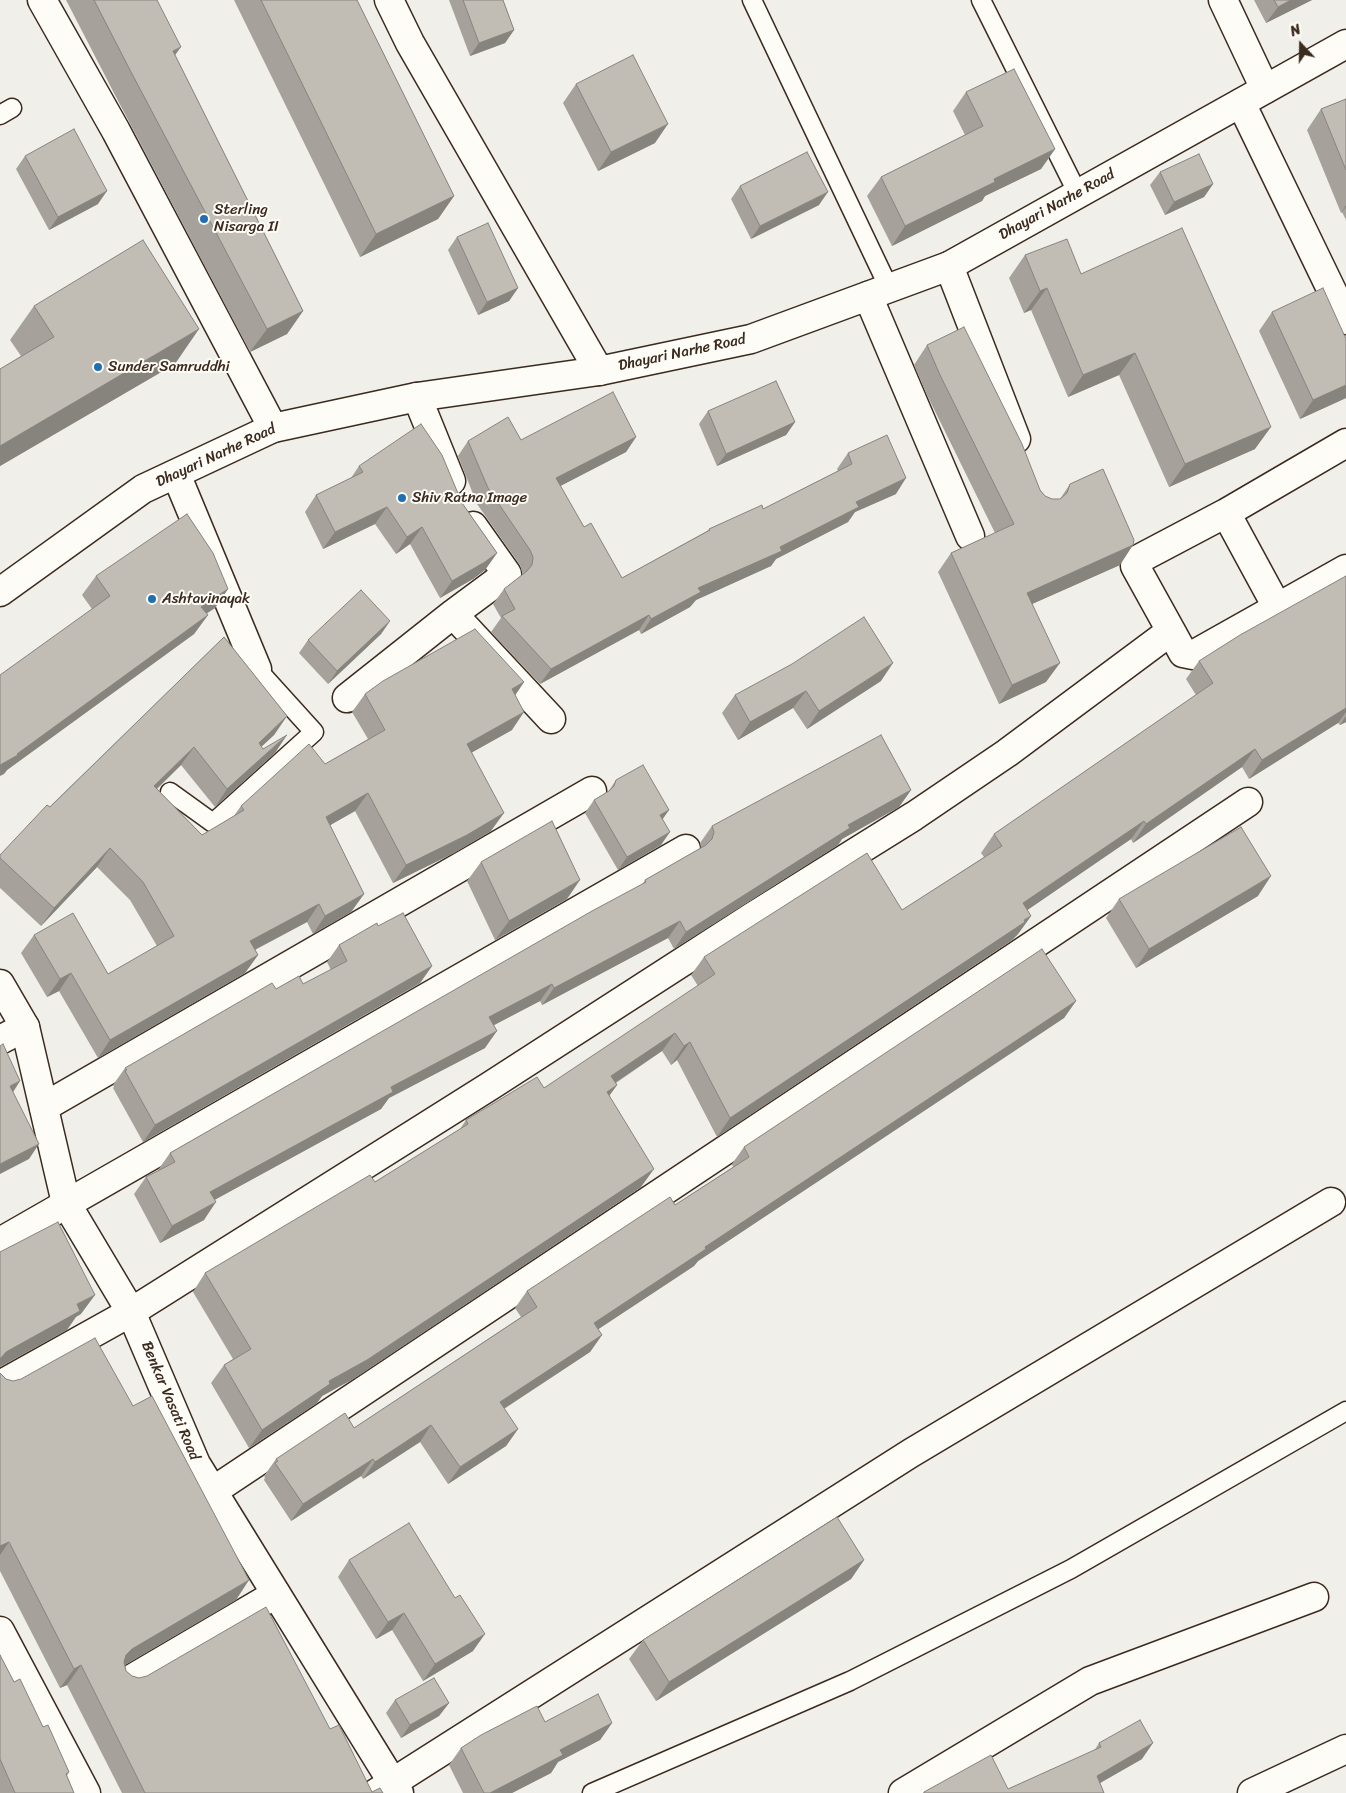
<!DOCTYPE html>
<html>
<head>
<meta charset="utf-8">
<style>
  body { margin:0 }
  #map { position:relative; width:1346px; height:1793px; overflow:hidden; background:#f1efea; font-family:Sriracha,sans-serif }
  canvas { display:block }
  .north { position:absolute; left:1276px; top:20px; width:50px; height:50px; -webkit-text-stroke:4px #fdfcf7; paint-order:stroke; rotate:339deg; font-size:14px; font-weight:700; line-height:20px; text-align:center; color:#3b2a1e }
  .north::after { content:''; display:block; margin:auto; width:18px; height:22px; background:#3b2a1e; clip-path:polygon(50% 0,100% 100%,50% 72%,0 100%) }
</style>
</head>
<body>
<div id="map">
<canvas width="1346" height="1793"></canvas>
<div class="north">N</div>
</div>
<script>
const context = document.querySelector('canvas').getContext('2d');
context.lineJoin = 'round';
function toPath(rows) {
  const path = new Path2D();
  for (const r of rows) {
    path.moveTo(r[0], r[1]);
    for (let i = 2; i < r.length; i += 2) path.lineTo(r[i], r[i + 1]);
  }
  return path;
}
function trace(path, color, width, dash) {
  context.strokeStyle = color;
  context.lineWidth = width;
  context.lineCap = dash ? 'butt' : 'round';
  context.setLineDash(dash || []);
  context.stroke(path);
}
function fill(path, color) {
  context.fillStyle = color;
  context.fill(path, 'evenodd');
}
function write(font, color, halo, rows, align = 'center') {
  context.font = font + ' Sriracha,sans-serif';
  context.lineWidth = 4;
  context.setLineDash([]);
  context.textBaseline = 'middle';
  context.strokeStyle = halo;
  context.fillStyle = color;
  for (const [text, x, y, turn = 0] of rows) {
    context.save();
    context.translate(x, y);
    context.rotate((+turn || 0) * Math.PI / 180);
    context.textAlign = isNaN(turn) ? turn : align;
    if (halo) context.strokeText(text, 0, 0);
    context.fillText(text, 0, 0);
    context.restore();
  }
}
const lane = toPath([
  [752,0,889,288],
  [981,0,1078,194],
  [0,115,12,108],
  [170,792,213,823,314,732,257,669],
  [592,1793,850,1681,1071,1569,1346,1411]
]);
const street = toPath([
  [42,0,116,131,273,428],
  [389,0,410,43,599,371],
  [1223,0,1265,89],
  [1241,103,1346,320],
  [949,266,1016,439],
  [868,296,970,536],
  [417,397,451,481],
  [176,474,257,669],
  [1226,513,1277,607],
  [473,526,507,574,453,614,551,719],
  [1171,631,1135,566,1137,560,1226,513,1346,443],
  [347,698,453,614],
  [0,1040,25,1027],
  [44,1107,592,791],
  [0,1242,686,849],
  [0,1385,131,1312,490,1086,752,917,914,816,1007,753,1171,631,1183,653,1193,655,1346,569],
  [213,1491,1248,802],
  [0,1631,86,1793],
  [126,1682,276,1594],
  [376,1793,911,1453,1331,1202],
  [903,1793,1090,1681,1314,1597],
  [1252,1793,1346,1749]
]);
const secondary = toPath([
  [0,592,143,489,273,428,417,397,599,371,751,339,949,266,1346,44],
  [0,984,25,1027,66,1203,131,1312,196,1464,399,1793]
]);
const wall = toPath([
  [66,0,157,0,175,55,303,311,287,334,250,352,115,95],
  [234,0,357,0,454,196,438,219,360,257],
  [449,0,503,0,514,30,505,43,470,56],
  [1254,0,1312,0,1266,23],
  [576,84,655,143,598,171,563,103],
  [966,92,1055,149,1041,169,985,196,982,201,892,246,867,196,881,177,965,135,953,111],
  [1346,99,1346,220,1342,212,1341,213,1307,130,1321,109],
  [25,156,98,204,49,230,16,169],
  [1160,172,1213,184,1204,197,1165,215,1150,185],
  [740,186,819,205,751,239,731,199],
  [457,237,518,288,509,301,478,315,448,250],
  [1025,255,1081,274,1255,449,1169,487,1119,375,1068,397,1031,310,1024,313,1009,278],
  [34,306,175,364,0,466,0,369,21,356,10,340],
  [1272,312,1346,339,1346,398,1300,419,1259,331],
  [927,345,1045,496,1052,499,1060,499,1070,484,1120,565,1032,604,1046,682,999,704,938,572,951,553,995,533,927,395,914,365],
  [708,411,795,422,786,435,717,466,699,424],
  [636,437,626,452,560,486,584,527,622,578,707,531,709,529,763,509,838,471,837,469,848,453,896,494,855,512,848,522,776,559,771,566,696,600,690,607,641,634,639,630,540,684,491,632,501,618,493,604,504,589,522,575,522,572,520,565,477,504,458,456,468,441],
  [359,466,462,503,497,553,485,570,473,579,440,598,410,544,396,554,375,524,323,549,305,512,316,495,351,478],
  [96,576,228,589,215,608,206,613,208,615,194,634,7,770,4,774,92,609,82,595],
  [1346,576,1346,722,1340,725,1338,723,1249,779,1242,767,1133,843,1131,839,1027,910,1031,916,1018,934,1012,940,717,1137,677,1060,671,1065,662,1051,616,1083,617,1085,609,1096,641,1187,355,1378,322,1396,317,1403,249,1448,211,1383,224,1365,233,1359,193,1292,205,1273,375,1182,460,1129,466,1120,544,1088,698,986,691,975,704,957,902,910,984,857,981,853,994,834,1196,695,1186,679,1199,661],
  [390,621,381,634,328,684,299,653,308,640],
  [224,637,287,716,274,735,261,747,263,749,275,753,215,807,181,765,157,789,202,835,233,817,241,806,325,764,368,739,352,712,365,694,524,682,515,695,512,730,472,752,491,831,454,853,393,883,355,811,330,825,364,894,351,912,313,934,307,922,255,950,258,955,245,973,98,1058,59,991,47,997,21,953,34,935,108,974,157,946,130,900,97,867,41,926,0,888,0,855],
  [881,681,807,729,793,708,738,740,722,713,735,695],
  [616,780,669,810,662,819,661,845,618,870,585,813,594,800,608,792],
  [911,790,899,807,842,839,838,845,674,949,668,938,542,1005,540,1001,494,1025,485,1048,389,1098,381,1109,214,1200,204,1220,160,1243,134,1194,146,1177,158,1171,158,1170,170,1153,642,885,645,880,701,848,700,843,712,826],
  [481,862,567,899,495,940,467,881],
  [1258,896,1136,968,1106,918,1119,899],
  [378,926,432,966,420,983,143,1142,113,1088,114,1087,113,1085,125,1068,276,989,303,984,331,970,327,962,339,945],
  [1076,1001,1064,1018,698,1261,694,1266,598,1329,602,1335,590,1352,504,1409,518,1429,506,1446,448,1484,420,1442,363,1479,361,1476,291,1521,264,1480,265,1477,264,1476,276,1459,354,1428,521,1317,515,1308,527,1291,675,1205,733,1167,732,1164,744,1147],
  [0,1373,236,1600,125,1665,126,1671,132,1676,330,1729,372,1792,383,1793,122,1793,67,1685,60,1688,0,1571],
  [349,1560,473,1651,423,1681,392,1630,376,1639,338,1577],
  [864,1560,851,1579,656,1701,629,1659,643,1640],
  [0,1655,14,1682,43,1727,69,1772,67,1776,74,1793,0,1793],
  [395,1700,449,1703,439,1716,401,1738,386,1713],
  [545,1722,612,1723,600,1740,558,1762,551,1773,512,1793,463,1793,449,1765,461,1748],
  [1099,1743,1142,1759,1100,1783,1104,1793,923,1793,924,1792,1008,1789,1094,1751]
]);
const shadedWall = toPath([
  [1291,0,1312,0,1266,23,1278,7],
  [514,30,505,43,470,56,479,43],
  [181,47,164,70,173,51],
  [668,124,655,143,598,171,611,152],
  [1055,149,1041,169,985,196,982,201,892,246,905,226,994,179],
  [1213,184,1204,197,1165,215,1174,202],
  [107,191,98,204,49,230,58,217],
  [828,192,819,205,751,239,760,226],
  [454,196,438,219,360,257,376,234],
  [1346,205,1346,207,1342,212,1341,213],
  [518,288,509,301,478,315,487,302],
  [1047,288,1031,310,1024,313,1040,291],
  [303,311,287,334,250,352,267,329],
  [199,329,175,364,0,466,0,446],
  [1135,353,1119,375,1068,397,1083,375],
  [1346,385,1346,398,1300,419,1313,400],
  [795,422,786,435,717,466,726,454],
  [1271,427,1255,449,1169,487,1185,464],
  [636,437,626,452,545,494,556,478],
  [906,478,896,494,855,512,848,522,776,559,771,566,696,600,690,607,641,634,651,619,698,588,780,547,856,502],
  [387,507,375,524,323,549,335,532],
  [422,527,410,544,396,554,407,537],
  [1133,545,1120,565,1014,612,1027,593],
  [497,553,485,570,473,579,440,598,452,581],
  [228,589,215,608,188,626,201,607],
  [208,615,194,634,7,770,4,774,0,776,0,765,17,754],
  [649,615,639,630,540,684,551,669],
  [390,621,381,634,328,684,337,671],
  [893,663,881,681,807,729,819,711],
  [1060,663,1046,682,999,704,1012,685],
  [524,682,512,700,512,689],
  [806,691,793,708,738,740,750,722],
  [1346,708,1346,712,1338,723,1249,779,1262,760],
  [524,712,512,730,455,762,467,744],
  [287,716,274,735,246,761,259,743],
  [1346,716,1346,722,1340,725],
  [287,735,275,753,215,807,227,789],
  [194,747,181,765,141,804,154,786],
  [1255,749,1242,767,1133,843,1146,824],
  [911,790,899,807,842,839,838,845,674,949,686,932,848,825],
  [368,793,355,811,313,835,326,817],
  [669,810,660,823,660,815],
  [504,813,491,831,454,853,393,883,406,865],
  [1144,821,1131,839,1010,922,1023,903],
  [670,832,661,845,618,870,627,857],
  [110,848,97,867,41,926,54,908],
  [1271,876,1258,896,1136,968,1149,949],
  [580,880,567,899,495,940,509,921],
  [364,894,351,912,313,934,325,916],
  [319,904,307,922,237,959,250,941],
  [1031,916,1018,934,1012,940,717,1137,730,1118],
  [680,921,668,938,542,1005,554,988],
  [258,955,245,973,98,1058,110,1040],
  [432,966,420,983,143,1142,155,1125],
  [71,973,59,991,47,997,60,979],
  [552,984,540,1001,477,1034,489,1017],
  [1076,1001,1064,1018,698,1261,694,1266,582,1340,594,1323,705,1247],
  [497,1031,485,1048,389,1098,381,1109,198,1209,210,1192,391,1087],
  [675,1033,662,1051,598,1094,611,1076],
  [690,1042,677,1060,671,1065,684,1046],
  [20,1081,10,1097,10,1086],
  [617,1085,604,1103,607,1092],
  [39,1144,29,1159,0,1174,0,1164],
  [654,1169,641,1187,355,1378,322,1396,317,1403,249,1448,262,1430,329,1381],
  [216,1202,204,1220,160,1243,172,1226],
  [95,1295,81,1314,76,1317,67,1330,0,1367,0,1358,6,1352,77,1304],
  [602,1335,590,1352,488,1419,500,1402],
  [431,1425,420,1442,363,1479,375,1462],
  [518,1429,506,1446,448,1484,460,1467],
  [373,1459,361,1476,291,1521,303,1504],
  [9,1542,0,1555,0,1546],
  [864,1560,851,1579,656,1701,669,1682],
  [249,1580,236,1600,118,1669,126,1655,132,1649],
  [404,1613,392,1630,376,1639,388,1622],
  [485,1634,473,1651,423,1681,435,1664],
  [81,1665,67,1685,60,1688,74,1669],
  [449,1703,439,1716,401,1738,410,1725],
  [612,1723,600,1740,558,1762,551,1773,512,1793,490,1793,560,1750],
  [1153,1743,1142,1759,1086,1791,1097,1776]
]);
const building = toPath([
  [94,0,157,0,181,47,173,51,303,311,267,329,131,72,94,0],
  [261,0,357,0,454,196,376,234,261,0],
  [463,0,503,0,514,30,479,43,463,0],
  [1274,0,1291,0,1278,7,1274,0],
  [633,55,668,124,611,152,576,84,633,55],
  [1014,69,1055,149,994,179,995,182,905,226,881,177,983,126,966,92,1014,69],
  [1346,99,1346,170,1321,109,1346,99],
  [74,129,107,191,58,217,25,156,74,129],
  [807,152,828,192,760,226,740,186,807,152],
  [1199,154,1213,184,1174,202,1160,172,1199,154],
  [488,223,518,288,487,302,457,237,488,223],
  [1182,228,1271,427,1185,464,1135,353,1083,375,1047,288,1040,291,1025,255,1067,239,1081,274,1182,228],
  [143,240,199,329,0,446,0,369,54,337,34,306,143,240],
  [1323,288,1346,339,1346,385,1313,400,1272,312,1323,288],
  [964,327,1022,444,1040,490,1045,496,1052,499,1060,499,1067,493,1070,484,1103,469,1134,540,1133,545,1027,593,1060,663,1012,685,951,553,1014,524,940,375,927,345,964,327],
  [776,381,795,422,726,454,708,411,776,381],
  [613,392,636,437,556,478,584,527,591,523,622,578,710,530,709,529,762,505,763,509,852,464,848,453,887,435,906,478,856,502,859,507,780,547,782,551,698,588,701,592,651,619,649,615,551,669,502,616,515,609,504,589,527,571,532,565,533,557,530,550,488,488,468,441,508,417,521,440,613,392],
  [421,424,442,455,462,503,497,553,485,562,452,581,422,527,407,537,387,507,335,532,316,495,363,472,359,466,421,424],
  [187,514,213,553,228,589,201,607,208,615,17,754,18,755,0,765,0,675,110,596,96,576,187,514],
  [1346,576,1346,708,1262,760,1255,749,1146,824,1144,821,1023,903,1031,916,1024,920,1025,922,730,1118,690,1042,684,1046,675,1033,611,1076,617,1085,607,1092,654,1169,367,1360,329,1381,330,1384,262,1430,224,1365,251,1349,205,1273,370,1175,375,1182,468,1124,466,1120,537,1077,544,1088,715,974,704,957,867,853,902,910,1002,846,994,834,1213,683,1199,661,1240,635,1346,576],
  [361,590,390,621,337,671,308,640,361,590],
  [864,617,893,663,819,711,806,691,750,722,735,695,792,664,864,617],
  [475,629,524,682,512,689,524,712,467,744,504,813,467,835,406,865,368,793,326,817,364,894,325,916,319,904,250,941,258,955,110,1040,71,973,60,979,34,935,73,913,108,974,174,936,143,882,110,848,54,908,0,858,0,855,47,805,50,807,224,637,287,716,259,743,263,749,287,735,227,789,194,747,154,786,202,835,244,810,241,806,309,744,325,764,385,730,365,694,383,681,475,629],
  [881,735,911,790,848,825,850,828,686,932,680,921,554,988,552,984,489,1017,497,1031,391,1087,393,1092,210,1192,216,1202,172,1226,146,1177,175,1162,170,1153,592,911,646,882,645,880,706,845,712,839,714,832,712,826,881,735],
  [643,765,669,810,660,815,670,832,627,857,594,800,609,791,614,786,616,780,643,765],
  [552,821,580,880,509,921,481,862,552,821],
  [1241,827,1271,876,1149,949,1119,899,1241,827],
  [403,913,432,966,155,1125,125,1071,127,1070,125,1068,272,983,276,989,299,976,303,984,347,961,339,945,377,923,378,926,403,913],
  [1042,949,1076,1001,705,1247,706,1249,594,1323,602,1335,500,1402,518,1429,460,1467,431,1425,375,1462,373,1459,303,1504,275,1463,278,1461,276,1459,345,1413,354,1428,537,1307,527,1291,670,1197,675,1205,749,1157,744,1147,1042,949],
  [3,1044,20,1081,10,1086,39,1144,0,1164,0,1046,3,1044],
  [58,1222,95,1295,77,1304,80,1311,6,1352,0,1359,0,1252,58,1222],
  [95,1338,133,1406,152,1396,249,1580,132,1649,126,1655,124,1662,126,1671,132,1676,139,1678,147,1676,266,1607,330,1729,339,1725,372,1792,380,1788,383,1793,145,1793,81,1665,74,1669,9,1542,0,1546,0,1373,6,1379,13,1381,21,1379,95,1338],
  [837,1517,864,1560,669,1682,643,1640,837,1517],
  [409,1523,455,1598,460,1595,485,1634,435,1664,404,1613,388,1622,349,1560,409,1523],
  [0,1655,14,1682,20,1679,43,1727,48,1725,69,1772,66,1774,74,1793,15,1793,0,1759,0,1655],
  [434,1678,449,1703,410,1725,395,1700,434,1678],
  [598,1694,612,1723,560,1750,563,1755,490,1793,484,1793,461,1748,481,1735,537,1706,545,1722,598,1694],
  [1140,1720,1153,1743,1097,1776,1104,1793,924,1793,924,1792,991,1755,1008,1789,1101,1747,1099,1743,1140,1720]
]);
const markers = [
  [204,219,5,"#1f6fb2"],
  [98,367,5,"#1f6fb2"],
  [402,498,5,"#1f6fb2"],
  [152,599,5,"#1f6fb2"]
];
const streetNames = [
  ["Dhayari Narhe Road",1057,205,-29],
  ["Dhayari Narhe Road",682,353,-12],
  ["Dhayari Narhe Road",216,456,-25],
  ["Benkar Vasati Road",170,1401,67]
];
const poiNames = [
  ["Sterling",214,210],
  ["Nisarga II",214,227],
  ["Sunder Samruddhi",108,367],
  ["Shiv Ratna Image",412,498],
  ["Ashtavinayak",162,599]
];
trace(lane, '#3b2a1e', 21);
trace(street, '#3b2a1e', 31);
trace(secondary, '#3b2a1e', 31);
trace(lane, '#fdfcf7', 18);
trace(street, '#fdfcf7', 28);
trace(secondary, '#fdfcf7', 28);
fill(wall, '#a6a29b');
fill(shadedWall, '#87847e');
fill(building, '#c1bcb4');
trace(building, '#87847e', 1);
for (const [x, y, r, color] of markers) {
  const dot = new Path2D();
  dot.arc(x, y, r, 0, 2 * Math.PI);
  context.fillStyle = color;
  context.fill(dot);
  trace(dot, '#fdfcf7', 2);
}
write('15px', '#3b2a1e', '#fdfcf7', streetNames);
write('15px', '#3b2a1e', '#fdfcf7', poiNames, 'left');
</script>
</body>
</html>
